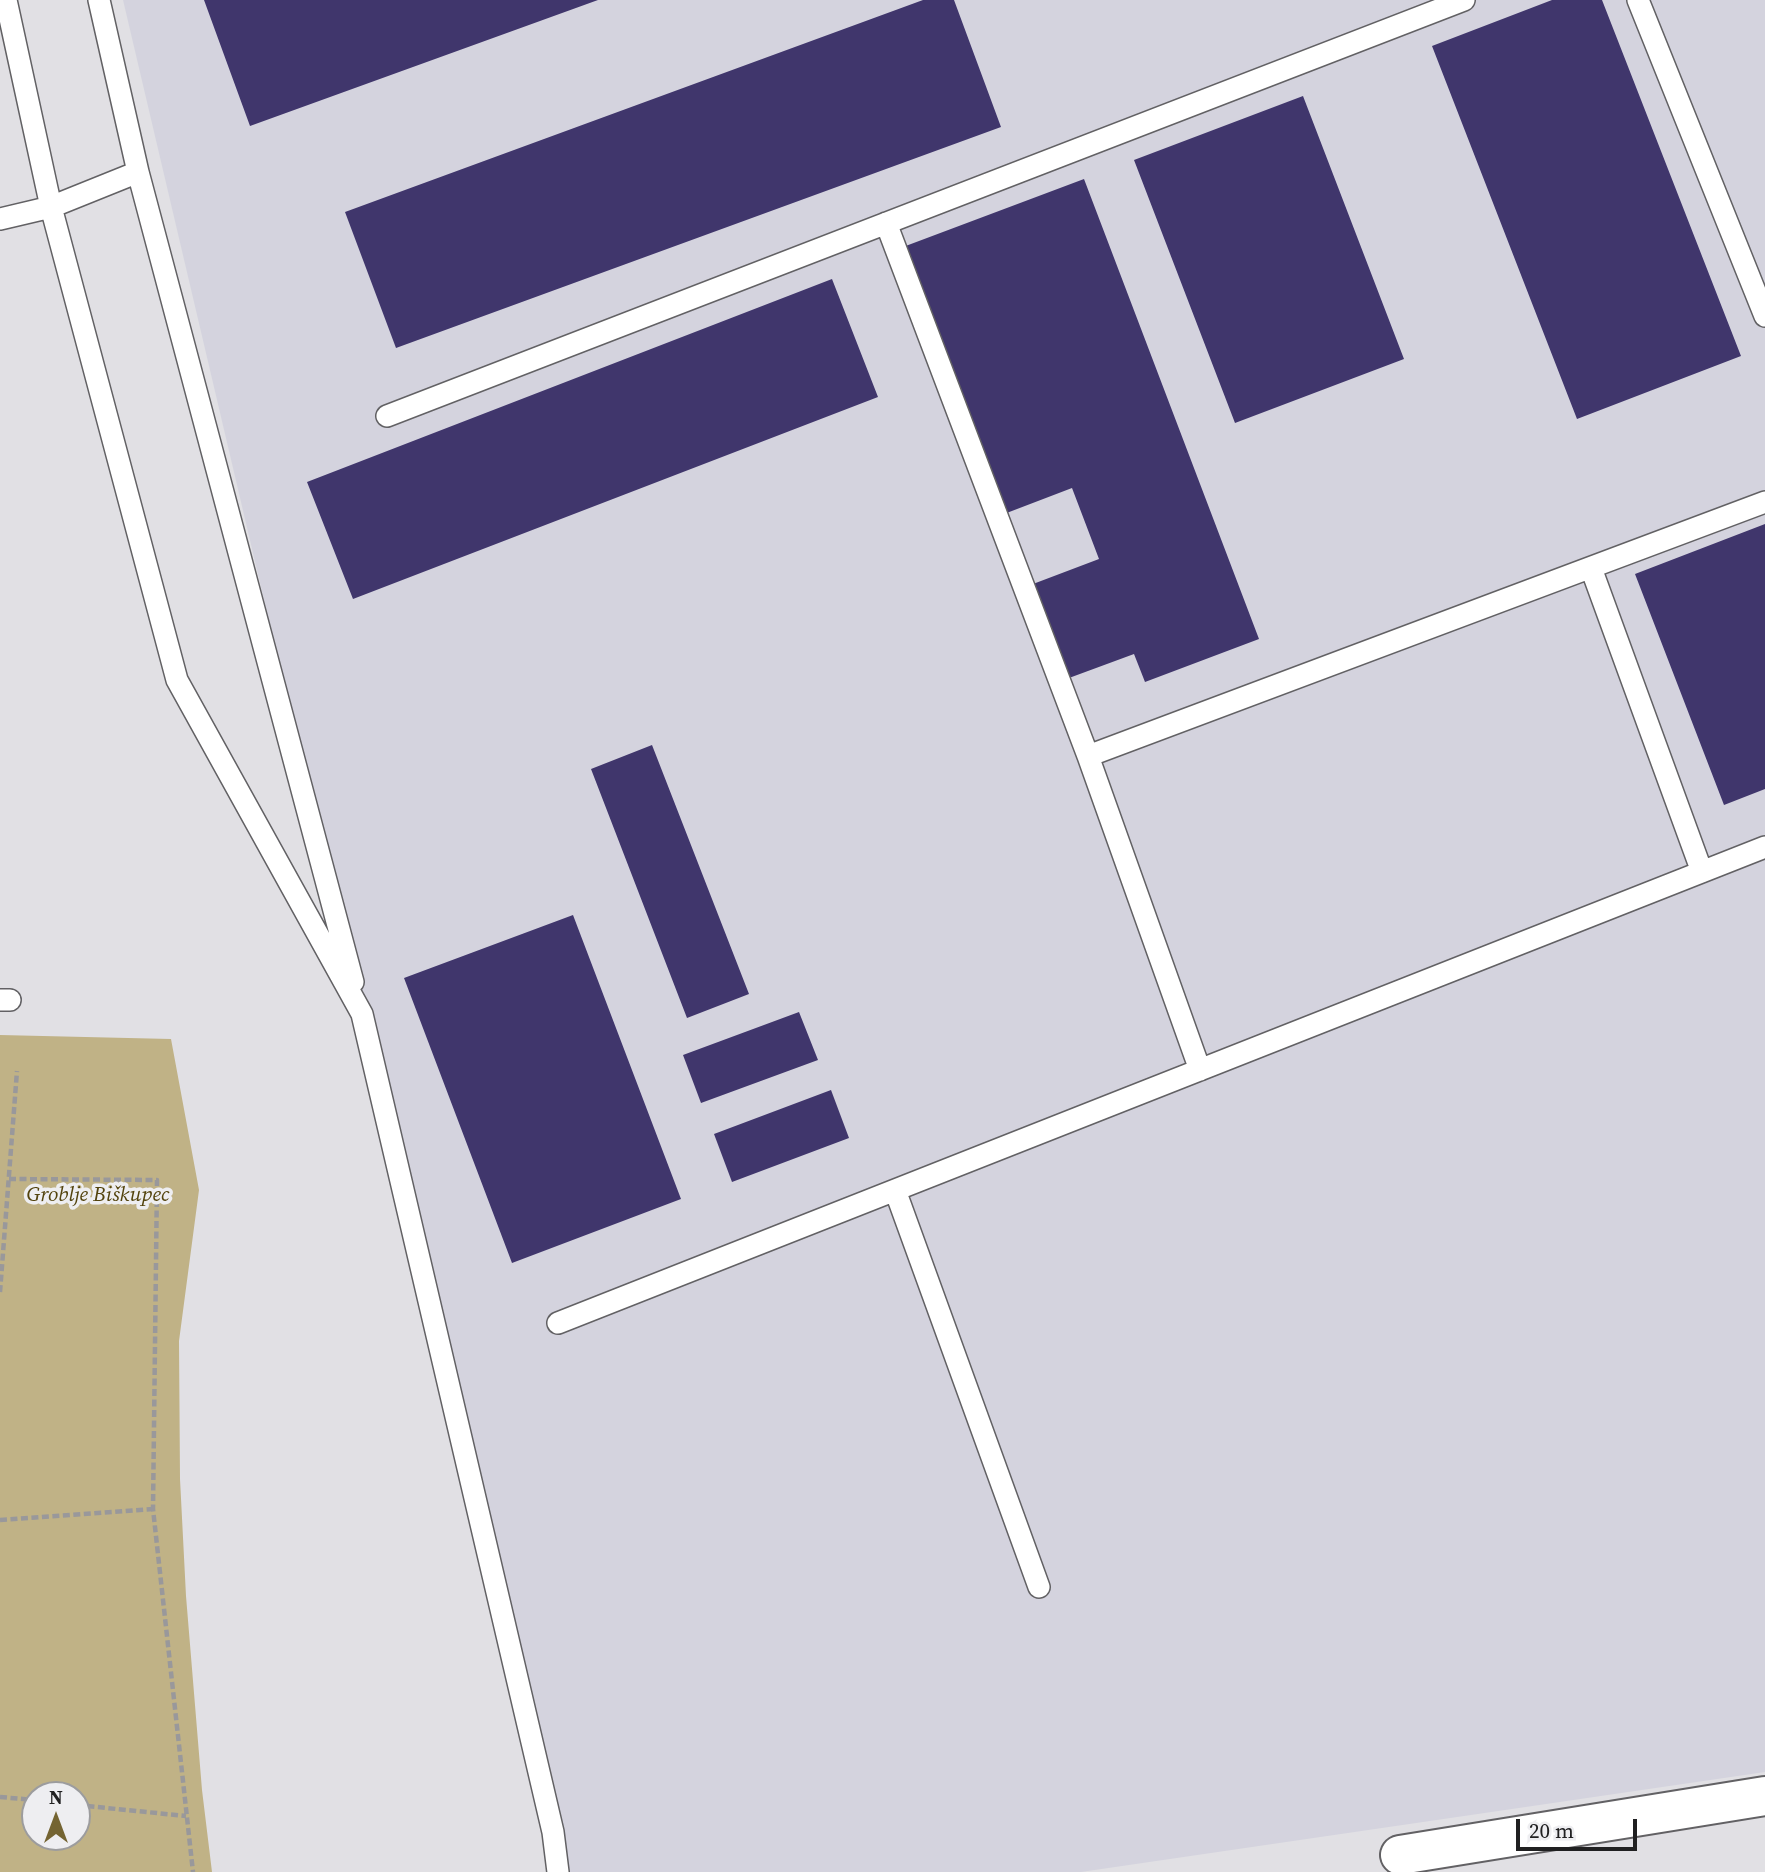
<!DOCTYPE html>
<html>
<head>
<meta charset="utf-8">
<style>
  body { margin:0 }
  #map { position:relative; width:1765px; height:1872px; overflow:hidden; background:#e1e0e4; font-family:"Source Serif 4",serif }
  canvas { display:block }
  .north { position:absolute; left:21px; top:1781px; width:70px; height:70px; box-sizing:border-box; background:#eeeef1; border:2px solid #9c9c9e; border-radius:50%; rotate:0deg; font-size:19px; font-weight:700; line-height:28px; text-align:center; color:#202021 }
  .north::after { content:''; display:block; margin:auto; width:24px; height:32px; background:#746432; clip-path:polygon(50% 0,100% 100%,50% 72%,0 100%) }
  .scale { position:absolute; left:1516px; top:1819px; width:121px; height:32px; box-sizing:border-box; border:4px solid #202021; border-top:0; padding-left:9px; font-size:21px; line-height:24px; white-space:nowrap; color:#202021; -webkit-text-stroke:5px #eeeef1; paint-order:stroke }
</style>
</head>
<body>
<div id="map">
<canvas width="1765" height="1872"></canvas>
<div class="north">N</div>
<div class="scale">20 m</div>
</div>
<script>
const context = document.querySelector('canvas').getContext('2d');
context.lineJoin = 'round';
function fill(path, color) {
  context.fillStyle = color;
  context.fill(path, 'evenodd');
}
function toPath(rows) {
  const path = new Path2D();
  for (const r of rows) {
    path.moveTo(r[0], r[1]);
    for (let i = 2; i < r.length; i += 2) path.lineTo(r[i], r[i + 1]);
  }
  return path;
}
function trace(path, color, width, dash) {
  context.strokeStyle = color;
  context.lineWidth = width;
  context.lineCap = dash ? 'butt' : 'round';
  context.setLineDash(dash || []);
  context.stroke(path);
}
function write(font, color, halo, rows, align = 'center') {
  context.font = font + ' "Source Serif 4",serif';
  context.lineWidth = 7;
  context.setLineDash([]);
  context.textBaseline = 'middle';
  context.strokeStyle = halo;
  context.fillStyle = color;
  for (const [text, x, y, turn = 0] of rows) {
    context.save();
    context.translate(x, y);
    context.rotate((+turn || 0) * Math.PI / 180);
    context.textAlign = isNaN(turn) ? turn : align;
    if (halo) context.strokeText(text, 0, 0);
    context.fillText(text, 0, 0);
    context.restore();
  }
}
const built = toPath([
  [123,0,1765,0,1765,1772,1081,1872,563,1872]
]);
const green = toPath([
  [0,1035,171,1039,199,1190,179,1341,180,1479,186,1596,202,1790,212,1872,0,1872],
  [35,1795,77,1795,77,1837,35,1837]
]);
const building = toPath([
  [204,0,598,0,250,126],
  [923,0,954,0,1001,127,396,348,345,212],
  [1552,0,1602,0,1741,356,1577,419,1432,46],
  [1303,96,1404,359,1235,423,1134,160],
  [1084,179,1259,639,1145,682,1134,654,1069,678,1033,584,1099,559,1072,488,1004,514,903,247],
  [832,279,878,397,353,599,307,482],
  [1765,524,1765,789,1724,805,1635,574],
  [652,745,749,994,687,1018,591,769],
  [573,915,681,1199,512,1263,404,978],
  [799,1012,818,1060,701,1103,683,1055],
  [831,1090,849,1138,732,1182,714,1134]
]);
const path = toPath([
  [9,1179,157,1180,153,1509,193,1872],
  [0,1292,17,1071],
  [0,1520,153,1509],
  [0,1797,35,1800],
  [77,1805,186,1816]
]);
const service = toPath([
  [6,0,51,207,177,680,362,1014,553,1832,558,1872],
  [1638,0,1765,316],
  [138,172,353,982],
  [0,219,51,207,138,172,99,0],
  [886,223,1088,756,1765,502],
  [387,416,1464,0],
  [1591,568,1702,872],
  [1088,756,1200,1070],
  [0,1000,10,1000],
  [895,1190,1039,1587],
  [558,1323,1765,847]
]);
const minor = toPath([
  [1400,1855,1765,1796]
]);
const parkNames = [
  ["Groblje Biškupec",98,1196]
];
fill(built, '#d4d3de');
fill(green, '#c0b286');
fill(building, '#40366c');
trace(service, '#626164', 24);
trace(minor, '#626164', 42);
trace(path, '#99989b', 4.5, [7, 3.5]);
trace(service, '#fff', 21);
trace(minor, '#fff', 38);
write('italic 21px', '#53430d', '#eeeef1', parkNames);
</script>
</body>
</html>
